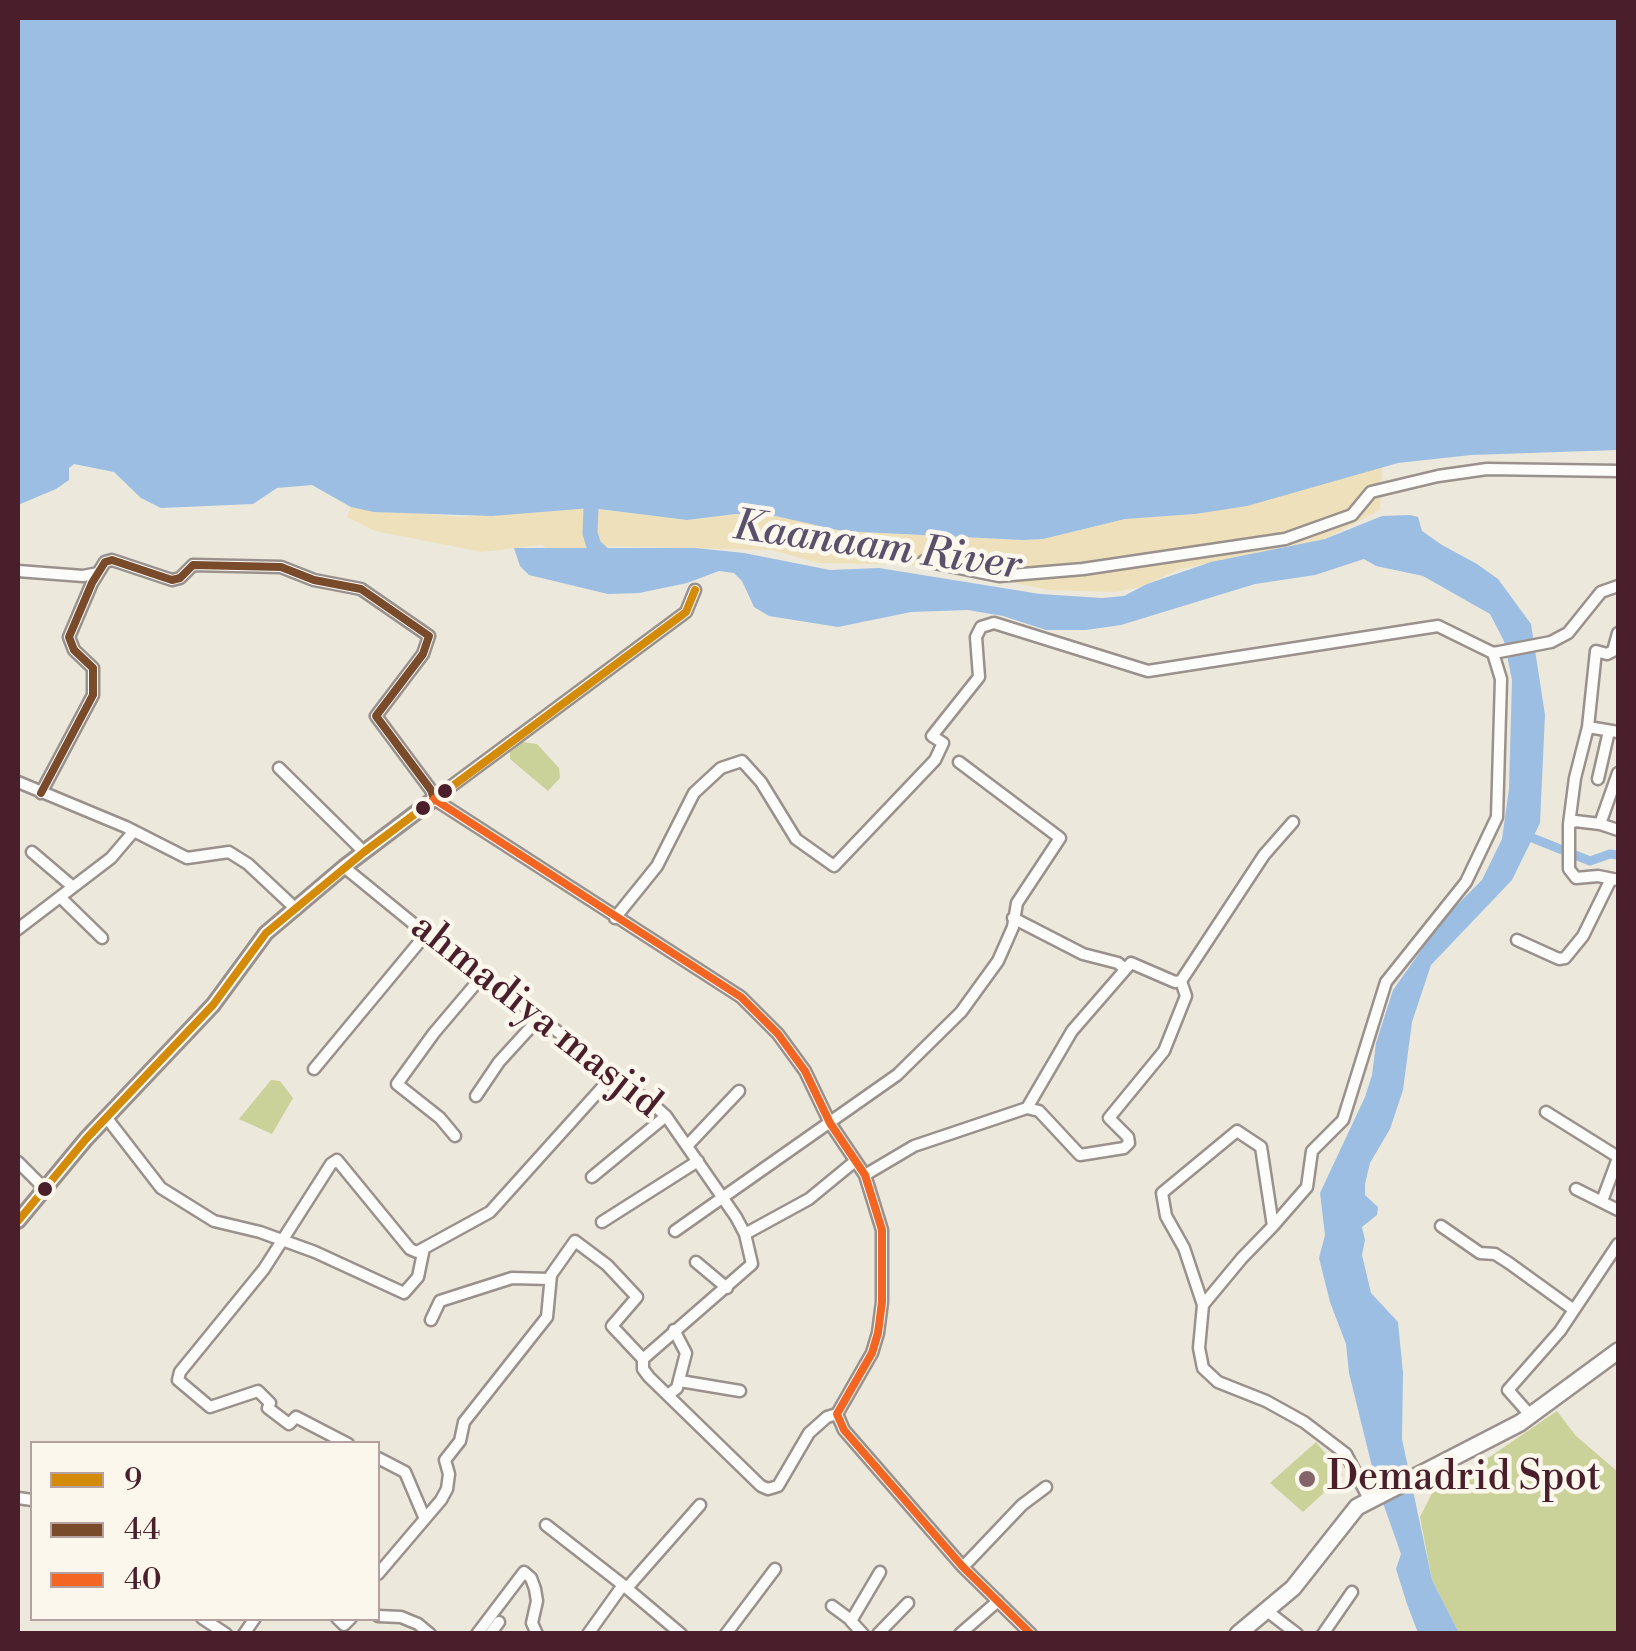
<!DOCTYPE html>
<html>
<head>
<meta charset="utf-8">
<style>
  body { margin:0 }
  #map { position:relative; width:1636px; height:1651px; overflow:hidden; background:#ece8dc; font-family:"Libre Bodoni",serif }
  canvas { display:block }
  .frame { position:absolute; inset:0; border:20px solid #4a1f2b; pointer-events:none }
  .legend { position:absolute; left:30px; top:1441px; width:350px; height:180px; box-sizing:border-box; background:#fbf7ec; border:2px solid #b4a19f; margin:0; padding:12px 18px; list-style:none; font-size:30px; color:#4a1f2b }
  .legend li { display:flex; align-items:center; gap:20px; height:50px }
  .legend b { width:50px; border:2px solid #b4a19f }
</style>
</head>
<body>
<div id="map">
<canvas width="1636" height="1651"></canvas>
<div class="frame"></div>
<ul class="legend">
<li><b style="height:12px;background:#d48b09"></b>9</li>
<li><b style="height:12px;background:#7a4b2a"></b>44</li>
<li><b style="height:12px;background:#f26522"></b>40</li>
</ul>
</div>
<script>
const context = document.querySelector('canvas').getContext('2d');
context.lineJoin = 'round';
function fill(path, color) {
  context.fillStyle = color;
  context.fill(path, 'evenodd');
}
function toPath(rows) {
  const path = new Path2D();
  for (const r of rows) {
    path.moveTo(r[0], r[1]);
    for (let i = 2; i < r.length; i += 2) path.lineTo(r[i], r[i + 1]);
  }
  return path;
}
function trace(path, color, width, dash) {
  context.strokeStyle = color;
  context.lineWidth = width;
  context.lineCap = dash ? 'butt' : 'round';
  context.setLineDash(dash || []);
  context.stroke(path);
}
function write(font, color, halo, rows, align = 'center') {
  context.font = font + ' "Libre Bodoni",serif';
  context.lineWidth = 9;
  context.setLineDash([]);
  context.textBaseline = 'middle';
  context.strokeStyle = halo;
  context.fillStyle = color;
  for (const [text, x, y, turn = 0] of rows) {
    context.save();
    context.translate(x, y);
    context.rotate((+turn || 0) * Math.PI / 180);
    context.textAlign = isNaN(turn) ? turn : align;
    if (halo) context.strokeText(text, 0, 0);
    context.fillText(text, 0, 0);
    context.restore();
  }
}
const green = toPath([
  [522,742,537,744,559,768,560,778,548,791,510,759,510,752],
  [271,1080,280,1081,293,1098,272,1134,239,1119],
  [1557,1411,1576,1436,1618,1472,1618,1633,1459,1633,1432,1580,1420,1517,1437,1483,1472,1469],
  [1316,1442,1343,1475,1303,1512,1270,1483]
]);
const sand = toPath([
  [1382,467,1380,510,1325,539,1180,569,1140,587,1115,592,1049,590,926,565,819,563,772,550,594,546,562,556,541,545,482,552,375,531,347,517,351,507,460,517,591,508,687,520,735,514,771,515,842,531,1022,540,1043,539,1125,519,1195,514]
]);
const water = toPath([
  [18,18,1618,18,1618,450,1471,455,1398,463,1247,506,1195,514,1125,519,1043,539,1022,540,842,531,771,515,735,514,687,520,591,508,492,516,374,512,351,507,312,485,277,488,253,504,161,508,141,498,114,472,74,464,69,468,69,480,56,489,18,505],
  [1410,515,1418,517,1422,531,1442,545,1477,564,1498,579,1531,624,1545,715,1540,823,1512,880,1431,965,1412,1022,1403,1090,1390,1129,1370,1163,1365,1184,1365,1195,1378,1207,1377,1215,1362,1227,1365,1240,1362,1255,1371,1293,1398,1322,1403,1373,1402,1439,1432,1580,1459,1633,1418,1633,1407,1604,1396,1569,1401,1554,1376,1483,1349,1373,1346,1344,1330,1302,1319,1258,1325,1235,1320,1193,1365,1097,1372,1075,1376,1043,1393,990,1444,918,1482,880,1502,839,1509,789,1512,680,1504,641,1490,614,1423,576,1376,566,1364,559,1315,575,1255,584,1121,625,1086,630,1046,630,1003,616,968,610,911,612,838,627,769,616,754,607,742,581,734,573,719,571,687,583,639,593,608,594,529,575,520,566,514,548,695,548,744,553,830,570,879,568,1040,594,1102,598,1124,596,1147,584,1211,562,1325,539,1382,516]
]);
const canal = toPath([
  [1525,835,1590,861,1610,854,1618,855]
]);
const river = toPath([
  [591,508,590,533,594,546,609,559]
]);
const minor = toPath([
  [924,561,999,576,1083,569,1285,539,1352,515,1371,492,1438,476,1487,469,1618,471],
  [18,571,83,576,98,573],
  [1618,633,1613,651,1607,654,1596,651,1588,727,1618,732],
  [279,768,364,852],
  [1618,773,1600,824,1575,821,1569,824,1569,869,1576,878,1598,876,1618,880],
  [1598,779,1609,731],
  [18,782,126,827,187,858,229,852,248,864,296,909],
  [41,793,93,695,93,668,74,650,69,637,92,583,105,562,112,560,172,580,180,578,193,565,281,567,314,580,361,589,429,636,423,654,376,716,431,790,434,799],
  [434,799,741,997,778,1034,805,1071,830,1123,865,1175,882,1230,882,1302,878,1333,872,1353,837,1414,844,1430,963,1567,1031,1634],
  [434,799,686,612,695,590],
  [1569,824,1575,778,1588,727],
  [1600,824,1618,830],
  [32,852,73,887],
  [344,867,426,934,573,1043,608,1081,646,1098,666,1116,736,1217,745,1234,752,1264,643,1359],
  [60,897,102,938],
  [615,918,657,866,694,793,721,768,742,761,761,782,796,839,834,866,935,760,943,743,932,736,979,677,976,637,981,627,994,623,1148,671,1438,626,1493,653,1499,652,1551,642,1568,633,1601,592,1618,586],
  [1013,918,1083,954,1118,963,1125,969],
  [18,929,111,858,134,831],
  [1517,940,1559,959,1565,958,1583,936,1611,879],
  [314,1069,426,934],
  [476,1096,499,1062,540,1017],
  [1027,1108,1039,1111,1080,1155,1124,1148,1129,1143,1128,1137,1109,1118,1164,1051,1186,996,1181,981],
  [1546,1112,1618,1157],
  [106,1117,161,1188,214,1221,260,1232,315,1252,404,1293,418,1277,424,1248],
  [455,1136,440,1118,397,1084,434,1033,484,974],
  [687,1146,739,1091],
  [18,1162,46,1190],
  [865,1175,914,1146,1027,1108,1072,1031,1131,963,1175,982,1181,981,1264,855,1293,822],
  [592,1177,666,1116],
  [1576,1189,1618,1210],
  [1602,1201,1618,1158],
  [602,1222,698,1161],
  [1441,1226,1480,1253,1495,1254,1509,1263,1574,1310],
  [675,1231,897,1075,961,1012,998,961,1013,927,1017,903,1060,838,959,762],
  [745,1234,809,1199,854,1162],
  [696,1262,727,1288],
  [1203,1305,1242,1258,1273,1226],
  [431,1320,440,1301,512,1278,550,1279],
  [680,1381,740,1391],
  [668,1395,677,1388,686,1353,674,1330],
  [1531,1416,1508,1390,1560,1331,1618,1244],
  [348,1444,296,1417,289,1424,268,1408,270,1403,258,1391,210,1407,178,1380,180,1372,264,1269,331,1164,337,1160,410,1249,417,1252,490,1212,608,1081],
  [378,1458,405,1472,425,1519],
  [18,1498,32,1500],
  [1369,1499,1346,1454,1304,1422,1266,1401,1218,1382,1203,1368,1199,1348,1203,1305,1184,1248,1166,1216,1162,1193,1237,1131,1261,1147,1273,1226,1307,1187,1312,1151,1343,1120,1386,982,1466,882,1497,817,1501,679,1493,653],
  [546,1525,623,1585],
  [963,1567,1022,1505,1046,1487],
  [378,1574,441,1500,447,1489,449,1474,445,1460,460,1441,464,1422,547,1317,551,1275,575,1241,607,1265,637,1297,612,1326,643,1359,643,1369,649,1377,761,1486,768,1489,778,1486,809,1433,827,1417,837,1414],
  [627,1588,700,1505],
  [832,1606,851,1620],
  [1267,1611,1297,1634],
  [378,1616,401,1617,418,1624,430,1634],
  [202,1618,226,1634],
  [337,1618,344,1625,351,1618],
  [244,1634,255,1618],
  [477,1634,524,1572,531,1578,535,1589,537,1601,532,1623,537,1634],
  [490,1634,499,1622],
  [588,1634,623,1585,681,1634],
  [726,1634,775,1569],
  [863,1634,851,1621,880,1572],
  [878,1634,908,1603],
  [960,1634,998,1601],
  [1323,1634,1352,1592]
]);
const tertiary = toPath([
  [18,1221,86,1139,213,1005,266,933,344,867,434,799]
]);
const secondary = toPath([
  [1238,1634,1293,1588,1357,1507,1520,1423,1618,1351]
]);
const bus1 = toPath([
  [18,1221,86,1139,213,1005,266,933,364,852,686,612,695,590]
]);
const bus2 = toPath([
  [41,793,93,695,93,668,74,650,69,637,92,583,105,562,112,560,172,580,180,578,193,565,281,567,314,580,361,589,429,636,423,654,376,716,431,790,434,799]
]);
const bus3 = toPath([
  [434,799,741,997,778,1034,805,1071,830,1123,865,1175,882,1230,882,1302,878,1333,872,1353,837,1414,844,1430,963,1567,1031,1634]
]);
const markers = [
  [445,791,9,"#4a1f2b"],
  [423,808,9,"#4a1f2b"],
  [45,1189,9,"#4a1f2b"],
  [1307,1479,10,"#836569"]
];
const streetNames = [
  ["ahmadiya masjid",535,1017,38]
];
const poiNames = [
  ["Demadrid Spot",1327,1479]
];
const waterNames = [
  ["Kaanaam River",877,548,8]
];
fill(green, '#cad199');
fill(sand, '#ede0ba');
fill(water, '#9cbee3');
trace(canal, '#9cbee3', 9);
trace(river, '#9cbee3', 15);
trace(minor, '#9a918d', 15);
trace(tertiary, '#9a918d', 18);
trace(secondary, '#9a918d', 20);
trace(minor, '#fcfcfa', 10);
trace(tertiary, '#fcfcfa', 12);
trace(secondary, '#fcfcfa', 15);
trace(bus1, '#d48b09', 8);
trace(bus2, '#7a4b2a', 8);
trace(bus3, '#f26522', 8);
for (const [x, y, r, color] of markers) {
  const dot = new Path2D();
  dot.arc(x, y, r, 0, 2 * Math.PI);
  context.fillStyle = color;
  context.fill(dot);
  trace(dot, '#fbf7ec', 4);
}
write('40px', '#4a1f2b', '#fbf7ec', streetNames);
write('40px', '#4a1f2b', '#fbf7ec', poiNames, 'left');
write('italic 42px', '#5b506c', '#fbf7ec', waterNames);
</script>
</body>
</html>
